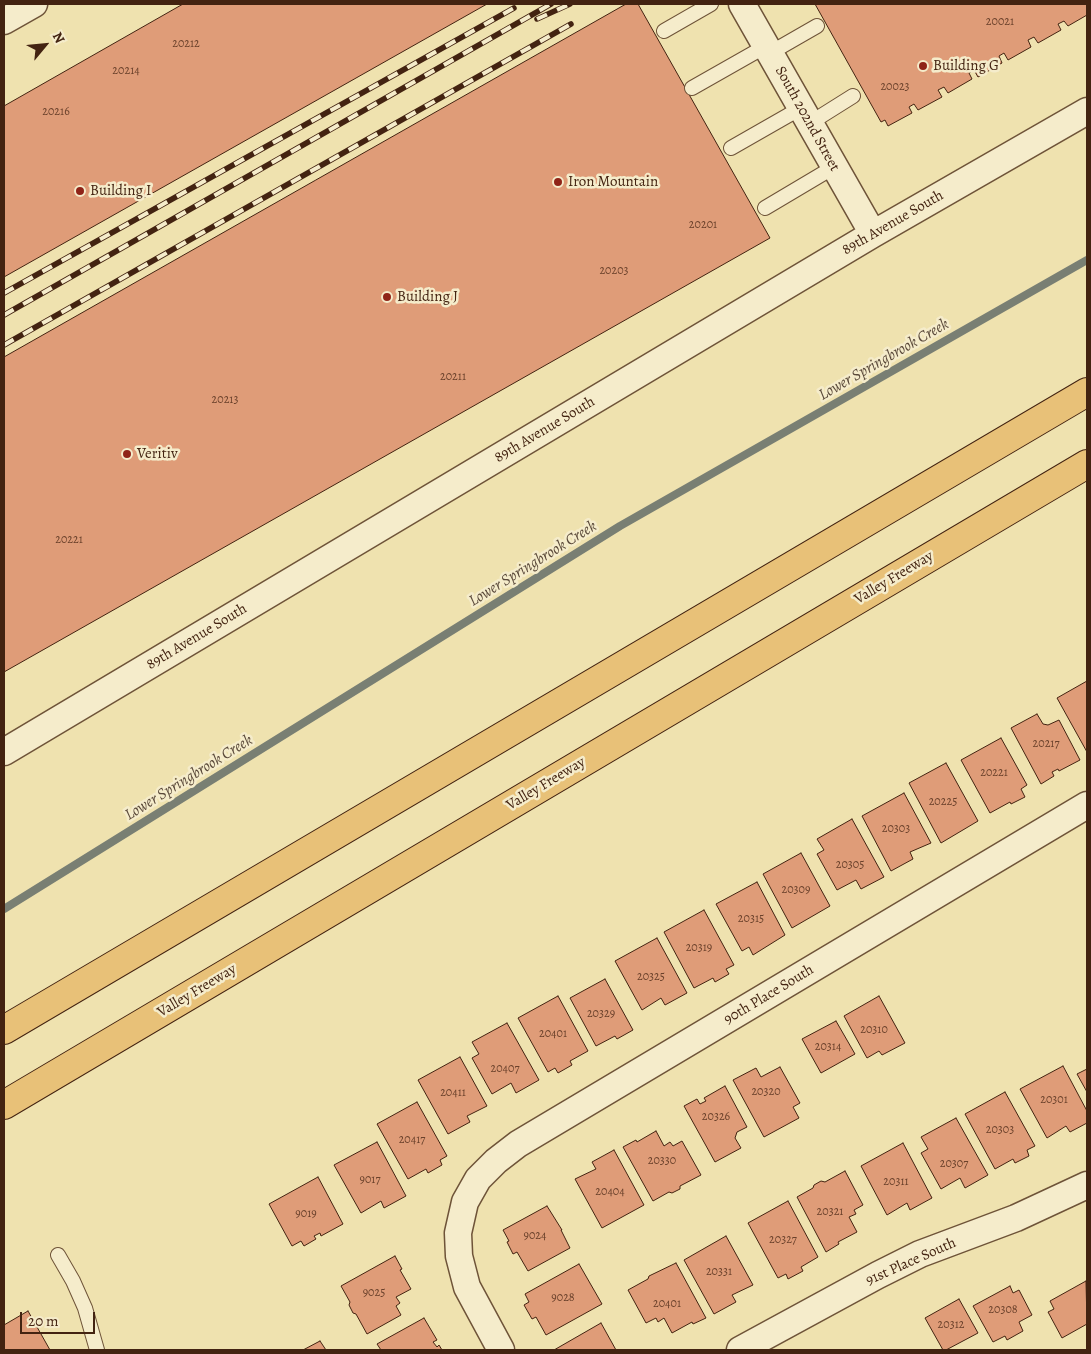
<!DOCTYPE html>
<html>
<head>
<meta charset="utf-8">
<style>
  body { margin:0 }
  #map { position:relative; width:1091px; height:1354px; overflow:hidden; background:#efe2af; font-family:Alegreya,serif }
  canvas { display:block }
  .frame { position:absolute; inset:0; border:5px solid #432311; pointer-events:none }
  .north { position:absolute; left:20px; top:20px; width:50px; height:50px; -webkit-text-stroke:4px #f5eccb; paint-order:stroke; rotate:62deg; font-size:14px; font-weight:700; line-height:20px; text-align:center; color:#432311 }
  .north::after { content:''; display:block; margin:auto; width:18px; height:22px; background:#432311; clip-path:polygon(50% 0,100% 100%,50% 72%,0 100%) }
  .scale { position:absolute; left:20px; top:1312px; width:75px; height:22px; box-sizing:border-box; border:2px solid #432311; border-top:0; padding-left:6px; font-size:15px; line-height:18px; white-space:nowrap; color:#432311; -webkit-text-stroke:4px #f5eccb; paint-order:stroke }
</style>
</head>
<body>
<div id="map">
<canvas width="1091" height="1354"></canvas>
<div class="frame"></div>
<div class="north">N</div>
<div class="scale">20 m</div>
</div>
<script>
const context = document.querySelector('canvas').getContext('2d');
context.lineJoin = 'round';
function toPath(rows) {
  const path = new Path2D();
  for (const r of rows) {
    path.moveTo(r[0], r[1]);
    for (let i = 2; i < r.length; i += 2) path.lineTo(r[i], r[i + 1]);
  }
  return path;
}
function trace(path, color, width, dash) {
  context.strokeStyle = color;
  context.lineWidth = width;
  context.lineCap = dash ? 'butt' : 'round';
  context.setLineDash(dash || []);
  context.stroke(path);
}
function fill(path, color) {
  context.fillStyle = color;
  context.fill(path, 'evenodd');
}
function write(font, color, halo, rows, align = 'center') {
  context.font = font + ' Alegreya,serif';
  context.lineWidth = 5;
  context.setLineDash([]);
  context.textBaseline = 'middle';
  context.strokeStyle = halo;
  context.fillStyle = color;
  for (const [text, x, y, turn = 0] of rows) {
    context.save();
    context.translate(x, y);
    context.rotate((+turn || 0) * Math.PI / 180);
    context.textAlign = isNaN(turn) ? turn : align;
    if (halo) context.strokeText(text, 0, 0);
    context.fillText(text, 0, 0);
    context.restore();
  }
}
const stream = toPath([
  [4,909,620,526,1087,260]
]);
const building = toPath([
  [183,4,487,4,4,277,4,106,183,4],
  [626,4,638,4,770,238,4,672,4,357,626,4],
  [815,4,1087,4,1087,15,1068,26,1064,21,1058,24,1061,30,1038,43,1034,37,1028,40,1031,47,1008,60,1004,53,999,56,1002,63,978,77,974,70,969,73,972,79,948,93,944,87,938,90,942,97,918,110,914,104,909,107,912,113,888,126,885,120,881,122,815,4],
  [1087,681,1087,752,1057,698,1087,681],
  [1037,714,1043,724,1048,725,1059,720,1080,760,1059,771,1058,769,1052,772,1054,776,1041,784,1011,728,1037,714],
  [1001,738,1027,785,1021,789,1025,797,1011,804,1010,802,990,813,961,760,1001,738],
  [946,763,978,821,941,843,909,783,946,763],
  [904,793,931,843,910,852,913,859,891,871,862,816,904,793],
  [852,819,884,877,861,889,856,880,837,890,817,854,824,850,817,839,852,819],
  [801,853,830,906,792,928,763,874,801,853],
  [757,882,785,935,753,955,749,947,742,951,716,904,757,882],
  [704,910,734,965,726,969,729,974,715,982,713,978,694,988,664,932,704,910],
  [657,938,687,993,665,1005,661,998,642,1010,615,961,657,938],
  [605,979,633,1030,617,1039,615,1036,596,1046,570,998,605,979],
  [558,996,588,1051,570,1061,572,1065,558,1073,555,1068,548,1072,518,1018,558,996],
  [879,996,905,1043,882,1055,879,1051,867,1058,844,1016,879,996],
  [836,1021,855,1054,821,1073,802,1039,836,1021],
  [507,1023,539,1080,516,1093,511,1083,492,1094,472,1058,479,1054,472,1042,507,1023],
  [460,1057,487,1106,467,1116,470,1122,448,1134,418,1080,460,1057],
  [1063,1066,1087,1111,1087,1123,1070,1132,1066,1126,1047,1138,1020,1089,1063,1066],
  [780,1067,800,1103,793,1107,799,1118,764,1137,733,1080,756,1068,761,1077,780,1067],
  [1087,1069,1087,1092,1077,1074,1087,1069],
  [725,1086,747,1127,737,1132,735,1138,741,1148,715,1162,684,1106,697,1099,700,1104,706,1101,704,1098,725,1086],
  [1005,1092,1035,1146,1027,1150,1029,1156,1015,1163,1013,1159,995,1169,965,1114,1005,1092],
  [417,1102,447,1156,440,1160,442,1165,428,1173,426,1169,408,1179,377,1124,417,1102],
  [956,1118,988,1175,965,1188,960,1178,941,1189,921,1153,928,1149,921,1137,956,1118],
  [656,1131,664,1146,670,1142,673,1146,682,1141,701,1175,680,1186,680,1189,672,1193,669,1192,653,1201,623,1147,636,1140,637,1142,656,1131],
  [377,1142,406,1196,384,1208,381,1201,361,1213,334,1165,377,1142],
  [903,1143,932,1198,910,1210,907,1203,887,1215,861,1166,903,1143],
  [614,1150,644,1205,602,1228,575,1179,596,1169,592,1162,614,1150],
  [845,1171,863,1205,854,1210,856,1214,849,1217,857,1232,838,1242,839,1244,826,1252,797,1197,813,1188,814,1185,821,1181,825,1182,845,1171],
  [318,1177,343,1224,321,1236,320,1233,314,1236,316,1239,304,1246,301,1241,292,1246,269,1204,318,1177],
  [788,1201,818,1257,801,1267,803,1271,788,1279,786,1274,778,1278,748,1223,788,1201],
  [547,1206,562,1230,561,1230,570,1248,528,1271,517,1252,513,1254,507,1242,509,1241,503,1230,547,1206],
  [726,1236,753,1285,732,1295,736,1302,714,1314,684,1260,726,1236],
  [395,1256,402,1269,400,1270,411,1289,396,1297,400,1303,396,1306,401,1315,367,1334,356,1314,353,1313,349,1305,350,1302,341,1286,395,1256],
  [676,1263,706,1318,693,1324,692,1322,672,1333,664,1318,658,1322,656,1318,646,1323,628,1290,648,1279,649,1276,676,1263],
  [579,1264,602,1304,546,1335,536,1317,532,1319,524,1305,529,1302,525,1294,579,1264],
  [1086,1281,1087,1324,1062,1338,1048,1312,1054,1309,1050,1301,1086,1281],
  [1010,1286,1013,1293,1019,1290,1032,1315,1019,1322,1023,1331,1007,1340,1005,1336,993,1342,973,1306,1010,1286],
  [959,1299,978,1333,946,1350,943,1350,925,1318,959,1299],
  [28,1311,50,1350,4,1350,4,1325,28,1311],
  [424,1318,437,1340,433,1342,437,1347,439,1345,442,1350,381,1350,377,1344,424,1318],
  [601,1323,616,1350,554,1350,601,1323],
  [320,1341,326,1350,303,1350,320,1341]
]);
const lane = toPath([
  [664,31,711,4],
  [770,53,817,26],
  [692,88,766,46],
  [810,123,853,96],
  [731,148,801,108],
  [765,208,834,167],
  [58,1255,73,1281,85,1308,97,1350]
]);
const street = toPath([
  [742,4,873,234],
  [4,21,34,4],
  [4,752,873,234,1087,111],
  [501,1350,467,1287,459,1256,458,1233,465,1202,478,1179,496,1161,518,1144,1087,805],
  [740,1350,878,1275,920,1254,1016,1218,1087,1185]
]);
const highway = toPath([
  [4,1030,1087,392],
  [4,1105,1087,464]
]);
const rail = toPath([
  [537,19,570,4],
  [4,293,514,8],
  [4,315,551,4],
  [4,345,571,24]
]);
const markers = [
  [923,66,5,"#8f2418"],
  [558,182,5,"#8f2418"],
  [80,191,5,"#8f2418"],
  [387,297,5,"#8f2418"],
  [127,454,5,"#8f2418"]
];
const numberNames = [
  ["20021",1000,22],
  ["20212",186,44],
  ["20214",126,71],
  ["20023",895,87],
  ["20216",56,112],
  ["20201",703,225],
  ["20203",614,271],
  ["20211",453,377],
  ["20213",225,400],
  ["20221",69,540],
  ["20217",1046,744],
  ["20221",994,773],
  ["20225",943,802],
  ["20303",896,829],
  ["20305",850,865],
  ["20309",796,890],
  ["20315",751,919],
  ["20319",699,948],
  ["20325",651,977],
  ["20329",601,1014],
  ["20310",874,1030],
  ["20401",553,1034],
  ["20314",828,1047],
  ["20407",505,1069],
  ["20320",766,1092],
  ["20411",453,1093],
  ["20301",1054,1100],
  ["20326",716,1117],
  ["20303",1000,1130],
  ["20417",412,1140],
  ["20330",662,1161],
  ["20307",954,1164],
  ["9017",370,1180],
  ["20311",896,1182],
  ["20404",610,1192],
  ["20321",830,1212],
  ["9019",306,1214],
  ["9024",535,1236],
  ["20327",783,1240],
  ["20331",719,1272],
  ["9025",374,1293],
  ["9028",563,1298],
  ["20401",667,1304],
  ["20308",1003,1310],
  ["20312",951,1325]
];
const poiNames = [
  ["Building G",933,66],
  ["Iron Mountain",568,182],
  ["Building I",90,191],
  ["Building J",397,297],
  ["Veritiv",137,454]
];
const streetNames = [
  ["South 202nd Street",807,119,61],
  ["89th Avenue South",893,223,-30],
  ["89th Avenue South",545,430,-31],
  ["Valley Freeway",894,578,-31],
  ["89th Avenue South",197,637,-31],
  ["Valley Freeway",546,784,-31],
  ["Valley Freeway",197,991,-31],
  ["90th Place South",769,995,-31],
  ["91st Place South",911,1262,-24]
];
const waterNames = [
  ["Lower Springbrook Creek",884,360,-30],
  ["Lower Springbrook Creek",533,564,-32],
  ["Lower Springbrook Creek",189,778,-32]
];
trace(stream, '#797f73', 8);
fill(building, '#df9c78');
trace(building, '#432311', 1);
trace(lane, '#6e5338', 16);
trace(street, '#6e5338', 29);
trace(highway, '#432311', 30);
trace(lane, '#f5eccb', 14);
trace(street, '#f5eccb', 26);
trace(highway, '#e8c178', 28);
trace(rail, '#432311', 5.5);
trace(rail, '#f5eccb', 4, [11]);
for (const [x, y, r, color] of markers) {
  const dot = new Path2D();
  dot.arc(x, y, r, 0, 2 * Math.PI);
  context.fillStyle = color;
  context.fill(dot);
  trace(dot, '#f5eccb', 2);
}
write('12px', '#6a412b', null, numberNames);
write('15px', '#432311', '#f5eccb', poiNames, 'left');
write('15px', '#432311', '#f5eccb', streetNames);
write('italic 16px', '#5a493a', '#f5eccb', waterNames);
</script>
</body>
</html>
